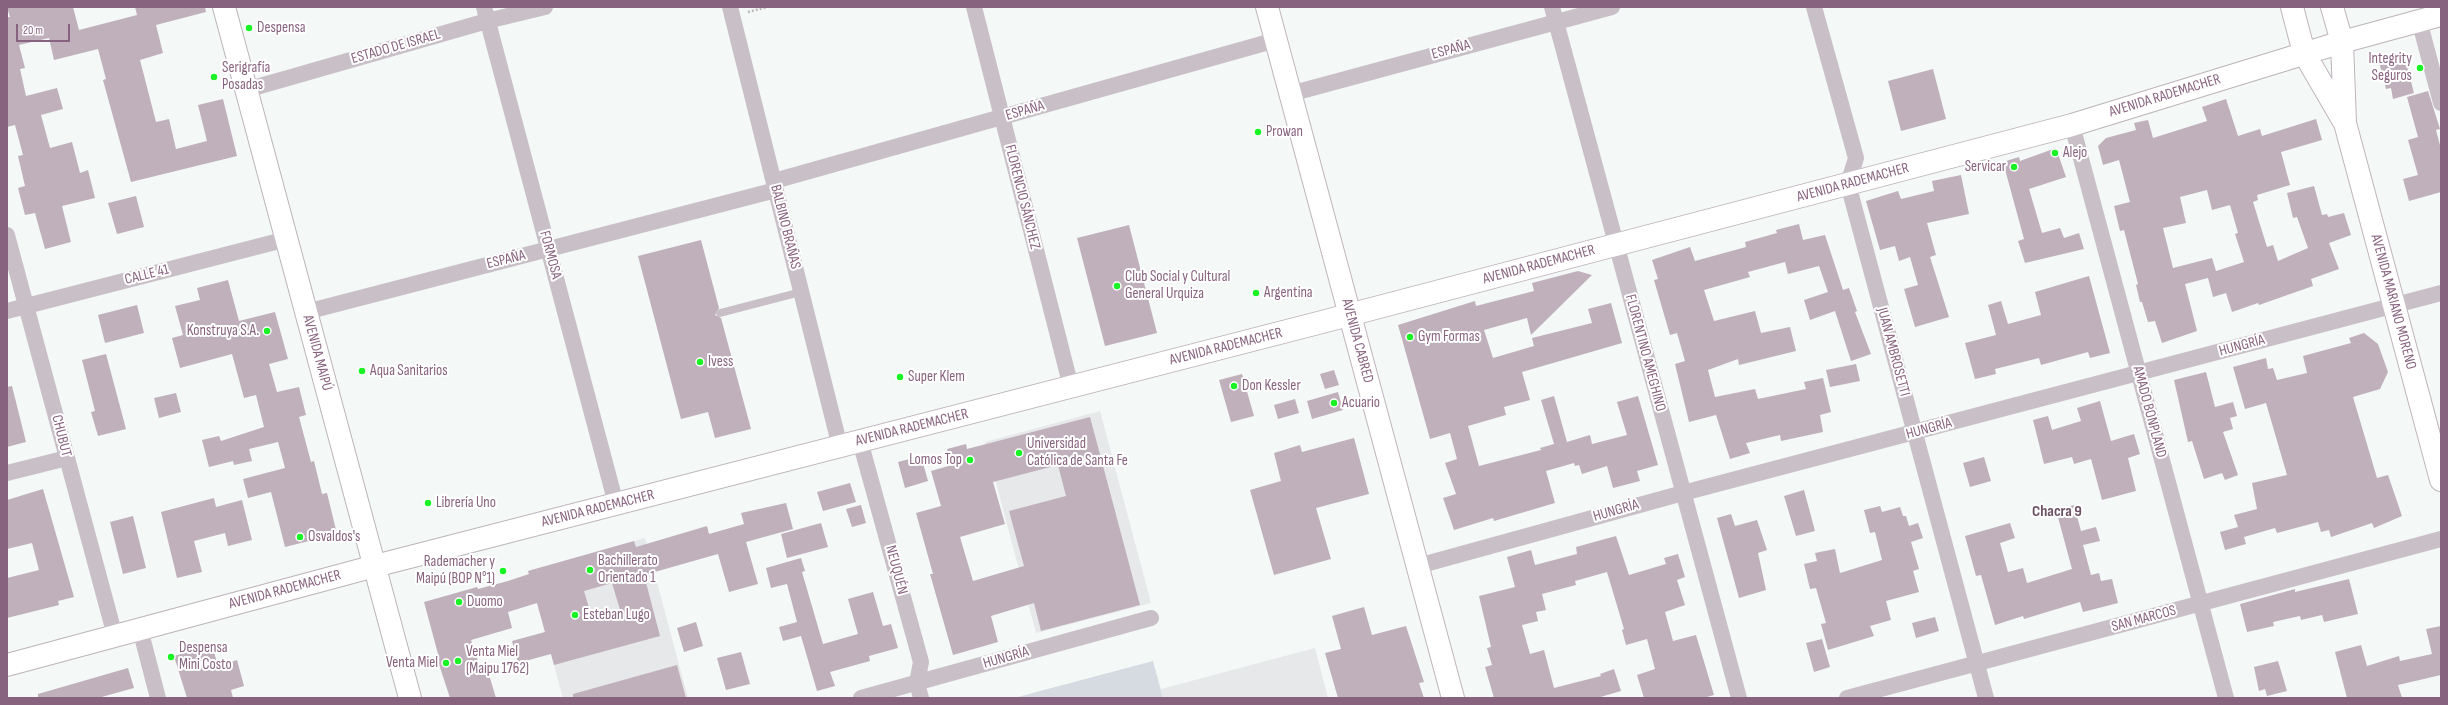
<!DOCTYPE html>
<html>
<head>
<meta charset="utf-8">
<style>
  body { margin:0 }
  #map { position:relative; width:2448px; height:705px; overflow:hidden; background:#f4f8f7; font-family:"Sofia Sans Condensed",sans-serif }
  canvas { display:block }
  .frame { position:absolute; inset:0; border:8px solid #88637f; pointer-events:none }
  .scale { position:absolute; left:16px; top:24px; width:54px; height:18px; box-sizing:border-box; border:2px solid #88637f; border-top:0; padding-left:5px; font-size:12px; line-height:14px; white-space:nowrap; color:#88637f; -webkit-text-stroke:3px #fff; paint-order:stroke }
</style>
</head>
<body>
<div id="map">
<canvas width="2448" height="705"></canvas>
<div class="frame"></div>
<div class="scale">20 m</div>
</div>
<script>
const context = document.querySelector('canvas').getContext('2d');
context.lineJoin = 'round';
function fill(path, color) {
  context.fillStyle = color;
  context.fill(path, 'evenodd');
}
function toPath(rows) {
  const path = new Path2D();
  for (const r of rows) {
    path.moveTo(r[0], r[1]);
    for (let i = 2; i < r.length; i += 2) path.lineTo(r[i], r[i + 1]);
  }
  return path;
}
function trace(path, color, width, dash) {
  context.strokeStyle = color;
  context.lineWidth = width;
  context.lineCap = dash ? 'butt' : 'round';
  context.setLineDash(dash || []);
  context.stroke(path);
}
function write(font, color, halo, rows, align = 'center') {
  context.font = font + ' "Sofia Sans Condensed",sans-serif';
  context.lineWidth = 4;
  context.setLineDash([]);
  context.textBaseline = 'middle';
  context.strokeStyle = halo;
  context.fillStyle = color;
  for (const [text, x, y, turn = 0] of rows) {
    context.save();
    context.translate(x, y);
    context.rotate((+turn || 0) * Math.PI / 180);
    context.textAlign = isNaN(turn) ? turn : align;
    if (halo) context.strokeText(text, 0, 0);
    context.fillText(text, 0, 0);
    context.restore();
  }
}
const built = toPath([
  [1100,411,1151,603,1036,633,985,442],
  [645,538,688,698,563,698,528,571],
  [1315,648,1328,698,1163,698,1161,689]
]);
const green = toPath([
  [1153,661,1163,698,1014,698]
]);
const building = toPath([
  [7,7,73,7,79,30,137,15,135,7,205,7,206,12,156,25,163,53,140,60,156,122,169,119,176,149,207,141,198,105,223,99,237,156,131,182,103,80,106,79,98,49,54,60,49,38,19,45,25,68,20,69,26,96,57,88,63,109,41,115,50,148,72,142,80,173,88,170,95,198,62,206,71,242,45,249,35,213,25,215,18,188,25,186,18,156,23,155,15,125,7,127,7,17,10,17],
  [2404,55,2414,93,2393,99,2391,88,2386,89,2379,62],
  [1933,69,1946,119,1901,131,1888,81],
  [2428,91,2440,129,2436,130,2441,149,2441,192,2409,201,2403,179,2418,175,2408,140,2418,137,2407,97],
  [2226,99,2238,136,2260,129,2262,136,2316,119,2322,140,2281,152,2290,185,2257,195,2258,200,2253,202,2267,247,2273,245,2278,261,2308,248,2297,217,2293,218,2287,193,2314,186,2322,215,2327,214,2328,217,2344,213,2351,235,2329,243,2339,269,2311,279,2313,286,2259,305,2258,303,2232,312,2226,293,2213,297,2208,278,2185,284,2197,331,2162,343,2155,321,2148,322,2142,302,2140,302,2136,285,2138,284,2124,230,2120,231,2114,206,2130,202,2119,160,2103,165,2098,146,2106,138,2136,130,2134,123,2148,120,2153,138,2207,121,2202,107],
  [2207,190,2212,210,2230,205,2238,233,2235,234,2244,262,2216,271,2212,258,2173,268,2163,228,2186,223,2180,197],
  [2056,148,2066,177,2029,189,2042,233,2060,228,2064,238,2079,233,2084,249,2025,263,2018,241,2024,239,2003,162,2019,157,2020,161],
  [1961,175,1969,214,1927,223,1936,255,1930,257,1949,317,1915,327,1904,289,1918,285,1910,257,1899,261,1895,246,1880,250,1866,201,1898,191,1901,199,1934,191,1932,181],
  [136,196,144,227,117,234,108,203],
  [1799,224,1803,240,1825,235,1843,290,1849,288,1857,311,1855,312,1871,354,1851,361,1835,311,1810,320,1804,300,1828,292,1819,266,1788,274,1785,262,1748,272,1750,277,1704,290,1714,321,1755,311,1761,333,1790,327,1796,351,1739,365,1738,359,1708,370,1715,397,1755,389,1758,399,1806,389,1804,382,1823,378,1831,412,1820,415,1823,432,1781,441,1780,435,1746,443,1750,453,1730,459,1716,415,1689,422,1675,364,1685,361,1677,333,1670,335,1654,280,1658,279,1652,260,1690,247,1695,261,1746,247,1745,242,1777,233,1776,230],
  [1129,225,1157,333,1105,346,1077,238],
  [701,240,719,308,715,315,721,318,751,429,715,438,708,412,681,419,638,256],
  [1578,271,1592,275,1531,335,1527,318,1484,330,1493,358,1534,346,1532,338,1592,323,1588,309,1611,303,1622,343,1522,372,1530,400,1504,407,1506,415,1468,426,1479,466,1541,450,1540,448,1554,444,1541,400,1554,396,1567,442,1590,435,1592,444,1627,435,1617,402,1638,396,1658,465,1637,471,1640,481,1613,488,1607,466,1582,474,1579,465,1575,466,1574,463,1546,471,1555,503,1494,521,1493,518,1454,530,1443,498,1456,494,1445,463,1457,459,1450,433,1430,439,1398,325,1475,301,1476,306,1534,291,1532,283],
  [2089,276,2110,353,2090,358,2088,352,2041,365,2039,358,1995,369,1996,374,1975,379,1965,343,1996,335,1988,305,2001,301,2008,324,2041,315,2035,292],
  [228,280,239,321,275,312,288,359,269,364,277,392,299,387,306,415,299,417,311,462,314,461,322,494,327,493,337,534,285,547,271,492,248,498,243,479,285,468,278,442,249,449,252,461,234,465,233,461,209,467,202,440,219,436,221,441,264,427,256,395,244,398,232,354,180,368,172,338,183,335,175,306,200,300,197,288],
  [137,305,144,333,105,343,98,315],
  [2364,333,2378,344,2388,372,2380,389,2353,397,2377,478,2388,475,2402,516,2374,528,2372,523,2331,537,2329,530,2321,532,2318,522,2277,533,2275,528,2244,537,2246,544,2225,550,2220,532,2238,527,2234,515,2257,509,2252,483,2287,475,2266,403,2245,409,2233,367,2266,358,2268,369,2273,368,2277,380,2307,373,2303,356,2351,343,2349,338],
  [106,354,126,429,98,436,91,412,95,411,82,360],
  [1856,364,1860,381,1830,387,1826,370],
  [1334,370,1339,385,1325,389,1320,374],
  [2206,372,2215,407,2233,402,2237,416,2230,418,2233,429,2223,432,2238,475,2225,480,2222,473,2204,479,2192,441,2188,442,2174,380],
  [1242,374,1254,416,1231,422,1219,380],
  [12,386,26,442,7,447,7,387],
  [1338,392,1343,410,1312,419,1307,401],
  [176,393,181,412,159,418,154,398],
  [1295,399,1299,413,1278,419,1274,405],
  [2100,401,2111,441,2134,434,2140,454,2128,458,2136,491,2102,500,2091,459,2074,464,2072,457,2044,464,2033,420,2048,416,2052,430,2081,421,2077,408],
  [1090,417,1140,605,1041,631,1034,603,991,616,998,642,953,655,930,574,933,574,916,513,941,506,931,471,952,465,947,449,966,444,967,449],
  [1058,465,1066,496,1009,511,1024,566,973,581,960,537,1005,524,993,482],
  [1354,438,1369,494,1316,508,1331,559,1274,575,1250,490,1281,481,1274,453,1300,445,1302,452],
  [921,456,928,481,905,488,898,462],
  [1984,457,1991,481,1970,487,1963,463],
  [850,483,856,502,823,511,817,492],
  [43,489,74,597,58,601,59,605,7,618,7,578,39,570,32,543,7,549,7,500],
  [1804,490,1815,531,1796,536,1784,496],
  [214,498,216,507,242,500,252,540,228,546,225,533,194,541,202,572,177,578,161,512],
  [786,503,793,529,746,542,758,584,729,592,718,554,644,575,660,636,554,665,551,654,518,663,512,641,545,632,537,603,508,612,512,628,471,640,481,670,487,668,496,698,450,698,436,655,438,654,424,602,477,587,478,589,508,581,529,574,528,571,634,541,636,547,707,526,709,534,744,524,741,513],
  [612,583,621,613,593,621,584,591],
  [861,505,866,523,852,527,846,509],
  [2074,505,2081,531,2096,527,2100,541,2083,545,2091,575,2099,573,2101,581,2112,579,2118,603,2083,612,2080,602,2024,619,2023,616,1995,625,1981,575,1976,576,1965,536,2010,523,2015,538,2000,543,2008,572,2023,568,2027,583,2072,569,2056,510],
  [1880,506,1882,512,1900,507,1903,516,1906,516,1909,526,1918,523,1923,538,1911,542,1919,569,1913,571,1919,592,1886,601,1891,620,1870,626,1874,636,1828,650,1821,624,1826,623,1816,588,1810,589,1804,564,1817,561,1815,553,1835,549,1840,573,1882,560,1875,532,1870,533,1864,510],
  [1731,514,1735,526,1757,520,1767,550,1758,553,1766,590,1739,598,1717,518],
  [133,516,146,568,123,574,110,522],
  [821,523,828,547,787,558,781,534],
  [1616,536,1629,575,1666,564,1664,558,1678,554,1685,577,1677,580,1685,605,1665,612,1673,641,1696,635,1714,695,1703,698,1644,698,1637,675,1655,669,1647,639,1626,645,1622,630,1624,629,1607,572,1575,581,1576,585,1542,594,1546,610,1536,612,1538,621,1522,625,1530,654,1544,650,1554,688,1601,676,1600,674,1614,669,1621,691,1597,698,1494,698,1485,667,1492,665,1487,648,1491,647,1479,596,1515,587,1507,557,1531,550,1535,565,1577,554,1576,547],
  [801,558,805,571,802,572,823,644,858,634,848,599,873,592,883,626,891,624,898,648,869,656,870,661,830,672,835,686,817,691,801,636,783,641,779,627,797,622,787,584,771,588,766,568],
  [2349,579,2358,614,2324,622,2322,615,2301,620,2300,616,2273,622,2274,626,2247,632,2240,604,2295,589,2295,592],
  [1364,607,1372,635,1406,626,1424,682,1419,683,1424,698,1338,698,1325,653,1341,649,1332,616],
  [1935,617,1939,631,1916,638,1912,623],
  [696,622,703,646,684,652,677,628],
  [2441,626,2441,675,2398,685,2402,698,2347,698,2335,652,2361,645,2367,666,2399,656,2400,661,2432,654,2426,629],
  [1822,639,1830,667,1814,672,1806,643],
  [212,645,218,666,237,660,244,686,231,690,233,698,187,698,174,656],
  [741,652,750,684,726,690,717,658],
  [2278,661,2287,691,2267,696,2265,689,2259,691,2254,667],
  [677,665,686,698,573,698,573,694],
  [128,668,134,688,98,698,38,698,38,694]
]);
const path = toPath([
  [748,12,767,7]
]);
const service = toPath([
  [720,313,801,292]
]);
const minor = toPath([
  [484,7,616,504],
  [730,7,840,447],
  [974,7,1071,387],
  [1552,7,1739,698],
  [1814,7,1856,158,1848,184,1986,698],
  [2419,20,2441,103],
  [246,90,487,21,545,7],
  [1290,94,1612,7],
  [2072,125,2226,698],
  [774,181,1276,40],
  [7,235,115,636],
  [7,311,287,239],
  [306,312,776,190],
  [860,441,921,662,917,683,921,698],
  [7,473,67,458],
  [1418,566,1683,493,2441,293],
  [140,629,158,698],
  [861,698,1151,618],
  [1847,698,2441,539]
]);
const secondary = toPath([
  [1267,7,1453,698],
  [2292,7,2304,53,2343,120],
  [2332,7,2342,42,2345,123,2441,480]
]);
const primary = toPath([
  [224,7,410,698],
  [7,665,375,566,1322,322,2072,125,2342,42,2441,15]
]);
const markers = [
  [249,28,4,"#18f423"],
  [2420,68,4,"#18f423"],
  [214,77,4,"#18f423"],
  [1258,132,4,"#18f423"],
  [2055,153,4,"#18f423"],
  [2014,167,4,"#18f423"],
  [1117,286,4,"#18f423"],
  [1256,293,4,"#18f423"],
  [267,331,4,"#18f423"],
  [1410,337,4,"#18f423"],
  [700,362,4,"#18f423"],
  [362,371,4,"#18f423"],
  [900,377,4,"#18f423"],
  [1234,386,4,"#18f423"],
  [1334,403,4,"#18f423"],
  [1019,453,4,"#18f423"],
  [970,460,4,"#18f423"],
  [428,503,4,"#18f423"],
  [300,537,4,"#18f423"],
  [590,570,4,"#18f423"],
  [503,571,4,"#18f423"],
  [459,602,4,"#18f423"],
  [575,615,4,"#18f423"],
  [171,657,4,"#18f423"],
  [458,661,4,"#18f423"],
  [446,663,4,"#18f423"]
];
const poiNames = [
  ["Despensa",257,28],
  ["Integrity",2412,59,"right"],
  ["Seguros",2412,76,"right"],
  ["Serigrafía",222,68],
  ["Posadas",222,85],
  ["Prowan",1266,132],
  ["Alejo",2063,153],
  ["Servicar",2006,167,"right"],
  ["Club Social y Cultural",1125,277],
  ["General Urquiza",1125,294],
  ["Argentina",1264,293],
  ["Konstruya S.A.",259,331,"right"],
  ["Gym Formas",1418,337],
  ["Ivess",708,362],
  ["Aqua Sanitarios",370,371],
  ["Super Klem",908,377],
  ["Don Kessler",1242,386],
  ["Acuario",1342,403],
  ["Universidad",1027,444],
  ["Católica de Santa Fe",1027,461],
  ["Lomos Top",962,460,"right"],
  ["Librería Uno",436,503],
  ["Osvaldos's",308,537],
  ["Bachillerato",598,561],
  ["Orientado 1",598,578],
  ["Rademacher y",495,562,"right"],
  ["Maipú (BOP N°1)",495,579,"right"],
  ["Duomo",467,602],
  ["Esteban Lugo",583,615],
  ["Despensa",179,648],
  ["Mini Costo",179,665],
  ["Venta Miel",466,652],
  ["(Maipu 1762)",466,669],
  ["Venta Miel",438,663,"right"]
];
const streetNames = [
  ["ESTADO DE ISRAEL",396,47,-16],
  ["ESPAÑA",1451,50,-15],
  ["AVENIDA RADEMACHER",2165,96,-17],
  ["ESPAÑA",1025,111,-16],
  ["AVENIDA RADEMACHER",1853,183,-15],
  ["FLORENCIO SÁNCHEZ",1022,197,76],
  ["BALBINO BRAÑAS",785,227,76],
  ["FORMOSA",550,255,75],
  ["ESPAÑA",506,260,-14],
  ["AVENIDA RADEMACHER",1539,265,-15],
  ["CALLE 41",147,275,-14],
  ["AVENIDA MARIANO MORENO",2393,302,75],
  ["AVENIDA CABRED",1357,341,75],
  ["HUNGRÍA",2242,346,-15],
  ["AVENIDA RADEMACHER",1226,347,-14],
  ["JUAN AMBROSETTI",1893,352,75],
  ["AVENIDA MAIPÚ",317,353,75],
  ["FLORENTINO AMEGHINO",1645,353,75],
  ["AMADO BONPLAND",2149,412,75],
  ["AVENIDA RADEMACHER",912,428,-14],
  ["HUNGRÍA",1929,429,-15],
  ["CHUBUT",61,436,76],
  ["AVENIDA RADEMACHER",598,509,-14],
  ["HUNGRÍA",1616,511,-16],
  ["NEUQUÉN",896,570,75],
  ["AVENIDA RADEMACHER",285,590,-15],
  ["SAN MARCOS",2144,619,-15],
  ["HUNGRÍA",1006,658,-16]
];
const neighbourhoodNames = [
  ["Chacra 9",2057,512]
];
fill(built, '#e7e8e9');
fill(green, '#d5dbe0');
fill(building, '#bfb0bc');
trace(secondary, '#c0b4bd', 24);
trace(primary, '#bdb3bb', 24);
trace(path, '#bfb8bd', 2.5, [2, 2]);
trace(service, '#c9c0c7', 8);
trace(minor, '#c9c0c7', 16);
trace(secondary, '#fff', 22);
trace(primary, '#fff', 22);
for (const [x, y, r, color] of markers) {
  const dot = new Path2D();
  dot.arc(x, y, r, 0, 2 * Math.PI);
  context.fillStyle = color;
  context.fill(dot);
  trace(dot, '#fff', 1.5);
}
write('15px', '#88637f', '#fff', poiNames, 'left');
write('15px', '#88637f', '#fff', streetNames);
write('bold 16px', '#6d5266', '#fff', neighbourhoodNames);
</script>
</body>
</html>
